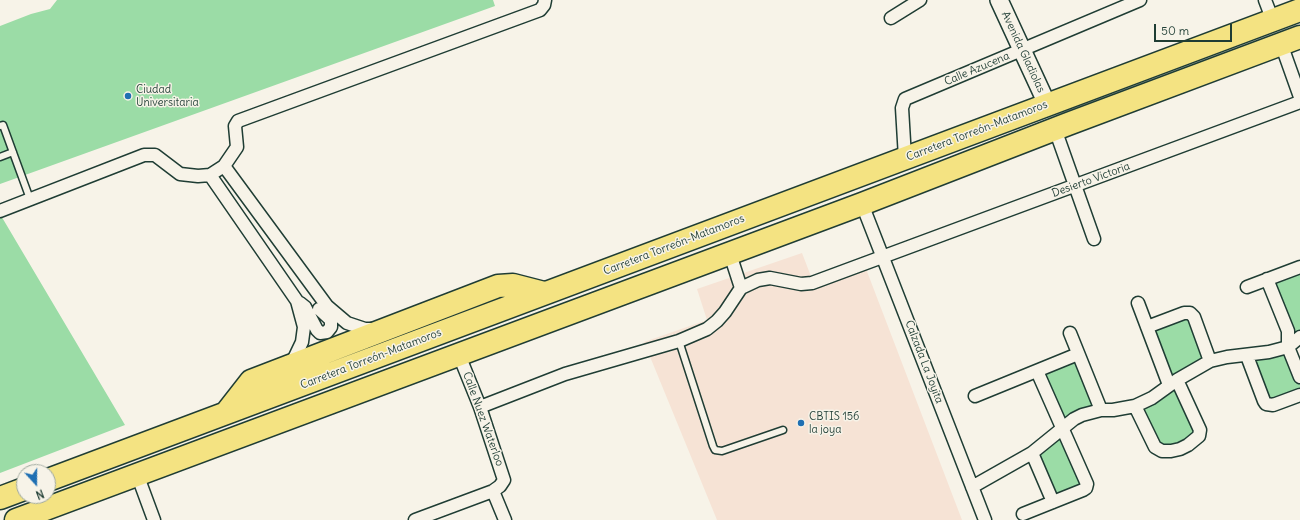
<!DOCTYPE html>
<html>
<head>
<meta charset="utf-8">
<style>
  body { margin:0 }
  #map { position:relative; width:1300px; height:520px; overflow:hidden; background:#f7f3e8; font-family:Delius,sans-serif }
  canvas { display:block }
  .north { position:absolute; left:16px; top:464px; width:40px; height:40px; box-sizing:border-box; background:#f7f3e8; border:1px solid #a1aaa0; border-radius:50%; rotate:159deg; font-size:11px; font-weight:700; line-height:16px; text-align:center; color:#1f3d34 }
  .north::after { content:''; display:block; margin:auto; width:14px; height:18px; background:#1f6fb2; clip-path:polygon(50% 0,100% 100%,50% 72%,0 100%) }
  .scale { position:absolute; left:1154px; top:24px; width:78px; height:18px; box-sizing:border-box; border:2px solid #1f3d34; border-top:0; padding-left:5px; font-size:12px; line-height:14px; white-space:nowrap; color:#1f3d34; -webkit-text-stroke:3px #f7f3e8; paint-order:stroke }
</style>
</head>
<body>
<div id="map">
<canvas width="1300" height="520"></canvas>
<div class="north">N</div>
<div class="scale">50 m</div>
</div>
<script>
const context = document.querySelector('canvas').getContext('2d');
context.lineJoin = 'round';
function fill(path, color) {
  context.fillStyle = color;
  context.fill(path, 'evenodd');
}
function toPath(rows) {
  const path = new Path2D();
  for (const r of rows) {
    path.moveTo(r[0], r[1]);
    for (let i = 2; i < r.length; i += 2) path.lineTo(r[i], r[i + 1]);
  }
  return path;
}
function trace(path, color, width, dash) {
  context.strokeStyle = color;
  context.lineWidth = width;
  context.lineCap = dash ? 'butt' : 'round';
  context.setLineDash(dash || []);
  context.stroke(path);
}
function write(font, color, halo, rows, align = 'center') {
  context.font = font + ' Delius,sans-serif';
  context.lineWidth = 3;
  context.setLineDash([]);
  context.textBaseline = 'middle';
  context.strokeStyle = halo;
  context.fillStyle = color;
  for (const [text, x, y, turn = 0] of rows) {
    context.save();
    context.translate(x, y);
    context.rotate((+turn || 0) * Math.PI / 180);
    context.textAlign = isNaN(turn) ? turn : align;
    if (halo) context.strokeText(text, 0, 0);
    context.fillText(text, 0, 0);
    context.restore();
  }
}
const built = toPath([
  [802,253,812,279,863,261,962,520,717,520,644,342,707,320,697,289]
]);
const green = toPath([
  [57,0,493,0,495,6,0,184,0,26,31,14,50,9],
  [0,214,125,425,0,473],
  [1300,269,1300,334,1291,340,1270,281],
  [1189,315,1208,360,1171,381,1150,328],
  [1287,350,1300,381,1300,392,1272,404,1249,357],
  [1078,357,1098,408,1063,426,1039,372],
  [1176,383,1199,429,1188,443,1163,449,1137,407],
  [1062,432,1086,482,1055,500,1034,453]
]);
const lane = toPath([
  [0,126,3,125,30,199],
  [0,157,13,152],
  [679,341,713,446,715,450,722,451,783,430]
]);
const street = toPath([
  [1265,0,1273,21],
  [891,18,920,0],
  [1284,52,1300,97],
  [1055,129,1094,239],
  [905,158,902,108,905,99,1140,0],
  [224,166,327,306,347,323,365,329,374,329],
  [210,175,297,301,304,327,302,342,291,365],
  [862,204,985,520],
  [0,211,144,155,155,155,180,174,198,176,210,175,224,166,237,147,235,126,238,121,540,10,544,5,545,0],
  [730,254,741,288],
  [1267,279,1288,331,1288,347,1300,377],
  [1247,287,1300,267],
  [300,303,305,307,317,330,320,333,327,332,331,327,331,320,319,309],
  [1138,303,1169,385],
  [1147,327,1184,313,1190,313,1194,317,1210,361],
  [1070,333,1101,410],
  [1247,356,1264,401,1266,404,1273,405,1300,395],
  [975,396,1078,354],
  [1135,406,1155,447,1162,451,1171,451,1180,449,1188,445,1199,436,1200,430,1177,380],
  [480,407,565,374,679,341,707,329,717,321,725,312,741,288,758,280,770,278,801,284,812,283,1300,102],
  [1032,453,1053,502],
  [137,474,154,520],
  [972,487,1032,453,1074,419,1082,415,1101,410,1113,410,1135,406,1152,398,1177,380,1210,361,1227,357,1269,352,1288,347,1300,337],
  [493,491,505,520],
  [1023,514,1083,490,1086,488,1087,484,1037,371],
  [415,520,493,491,500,486,504,480,480,407,459,355]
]);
const secondary = toPath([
  [999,0,1047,104]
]);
const highway = toPath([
  [226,413,251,381,498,286,513,285,544,293],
  [48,480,1300,10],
  [0,498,24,489],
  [16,520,862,204,1068,124,1300,37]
]);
const markers = [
  [128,96,4,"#1f6fb2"],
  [801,423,4,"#1f6fb2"]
];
const streetNames = [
  ["Avenida Gladiolas",1023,52,65],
  ["Calle Azucena",977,69,-23],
  ["Carretera Torreón-Matamoros",977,131,-21],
  ["Desierto Victoria",1091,180,-20],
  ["Carretera Torreón-Matamoros",674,245,-21],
  ["Carretera Torreón-Matamoros",371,359,-21],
  ["Calzada La Joyita",924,362,69],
  ["Calle Nuez Waterloo",483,419,70]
];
const poiNames = [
  ["Ciudad",136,90],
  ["Universitaria",136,103],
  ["CBTIS 156",809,417],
  ["la joya",809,430]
];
fill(built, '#f6e3d5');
fill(green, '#9bdca6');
trace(lane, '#1f3d34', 9);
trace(street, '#1f3d34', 15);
trace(secondary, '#1f3d34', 20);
trace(highway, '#1f3d34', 25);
trace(lane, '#f7f3e8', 6);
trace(street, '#f7f3e8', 12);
trace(secondary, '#f7f3e8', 17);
trace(highway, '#f4e382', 22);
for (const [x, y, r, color] of markers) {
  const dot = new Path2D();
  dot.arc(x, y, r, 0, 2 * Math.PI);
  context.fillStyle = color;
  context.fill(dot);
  trace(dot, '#f7f3e8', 1.5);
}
write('11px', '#1f3d34', '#f7f3e8', streetNames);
write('11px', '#1f3d34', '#f7f3e8', poiNames, 'left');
</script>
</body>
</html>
